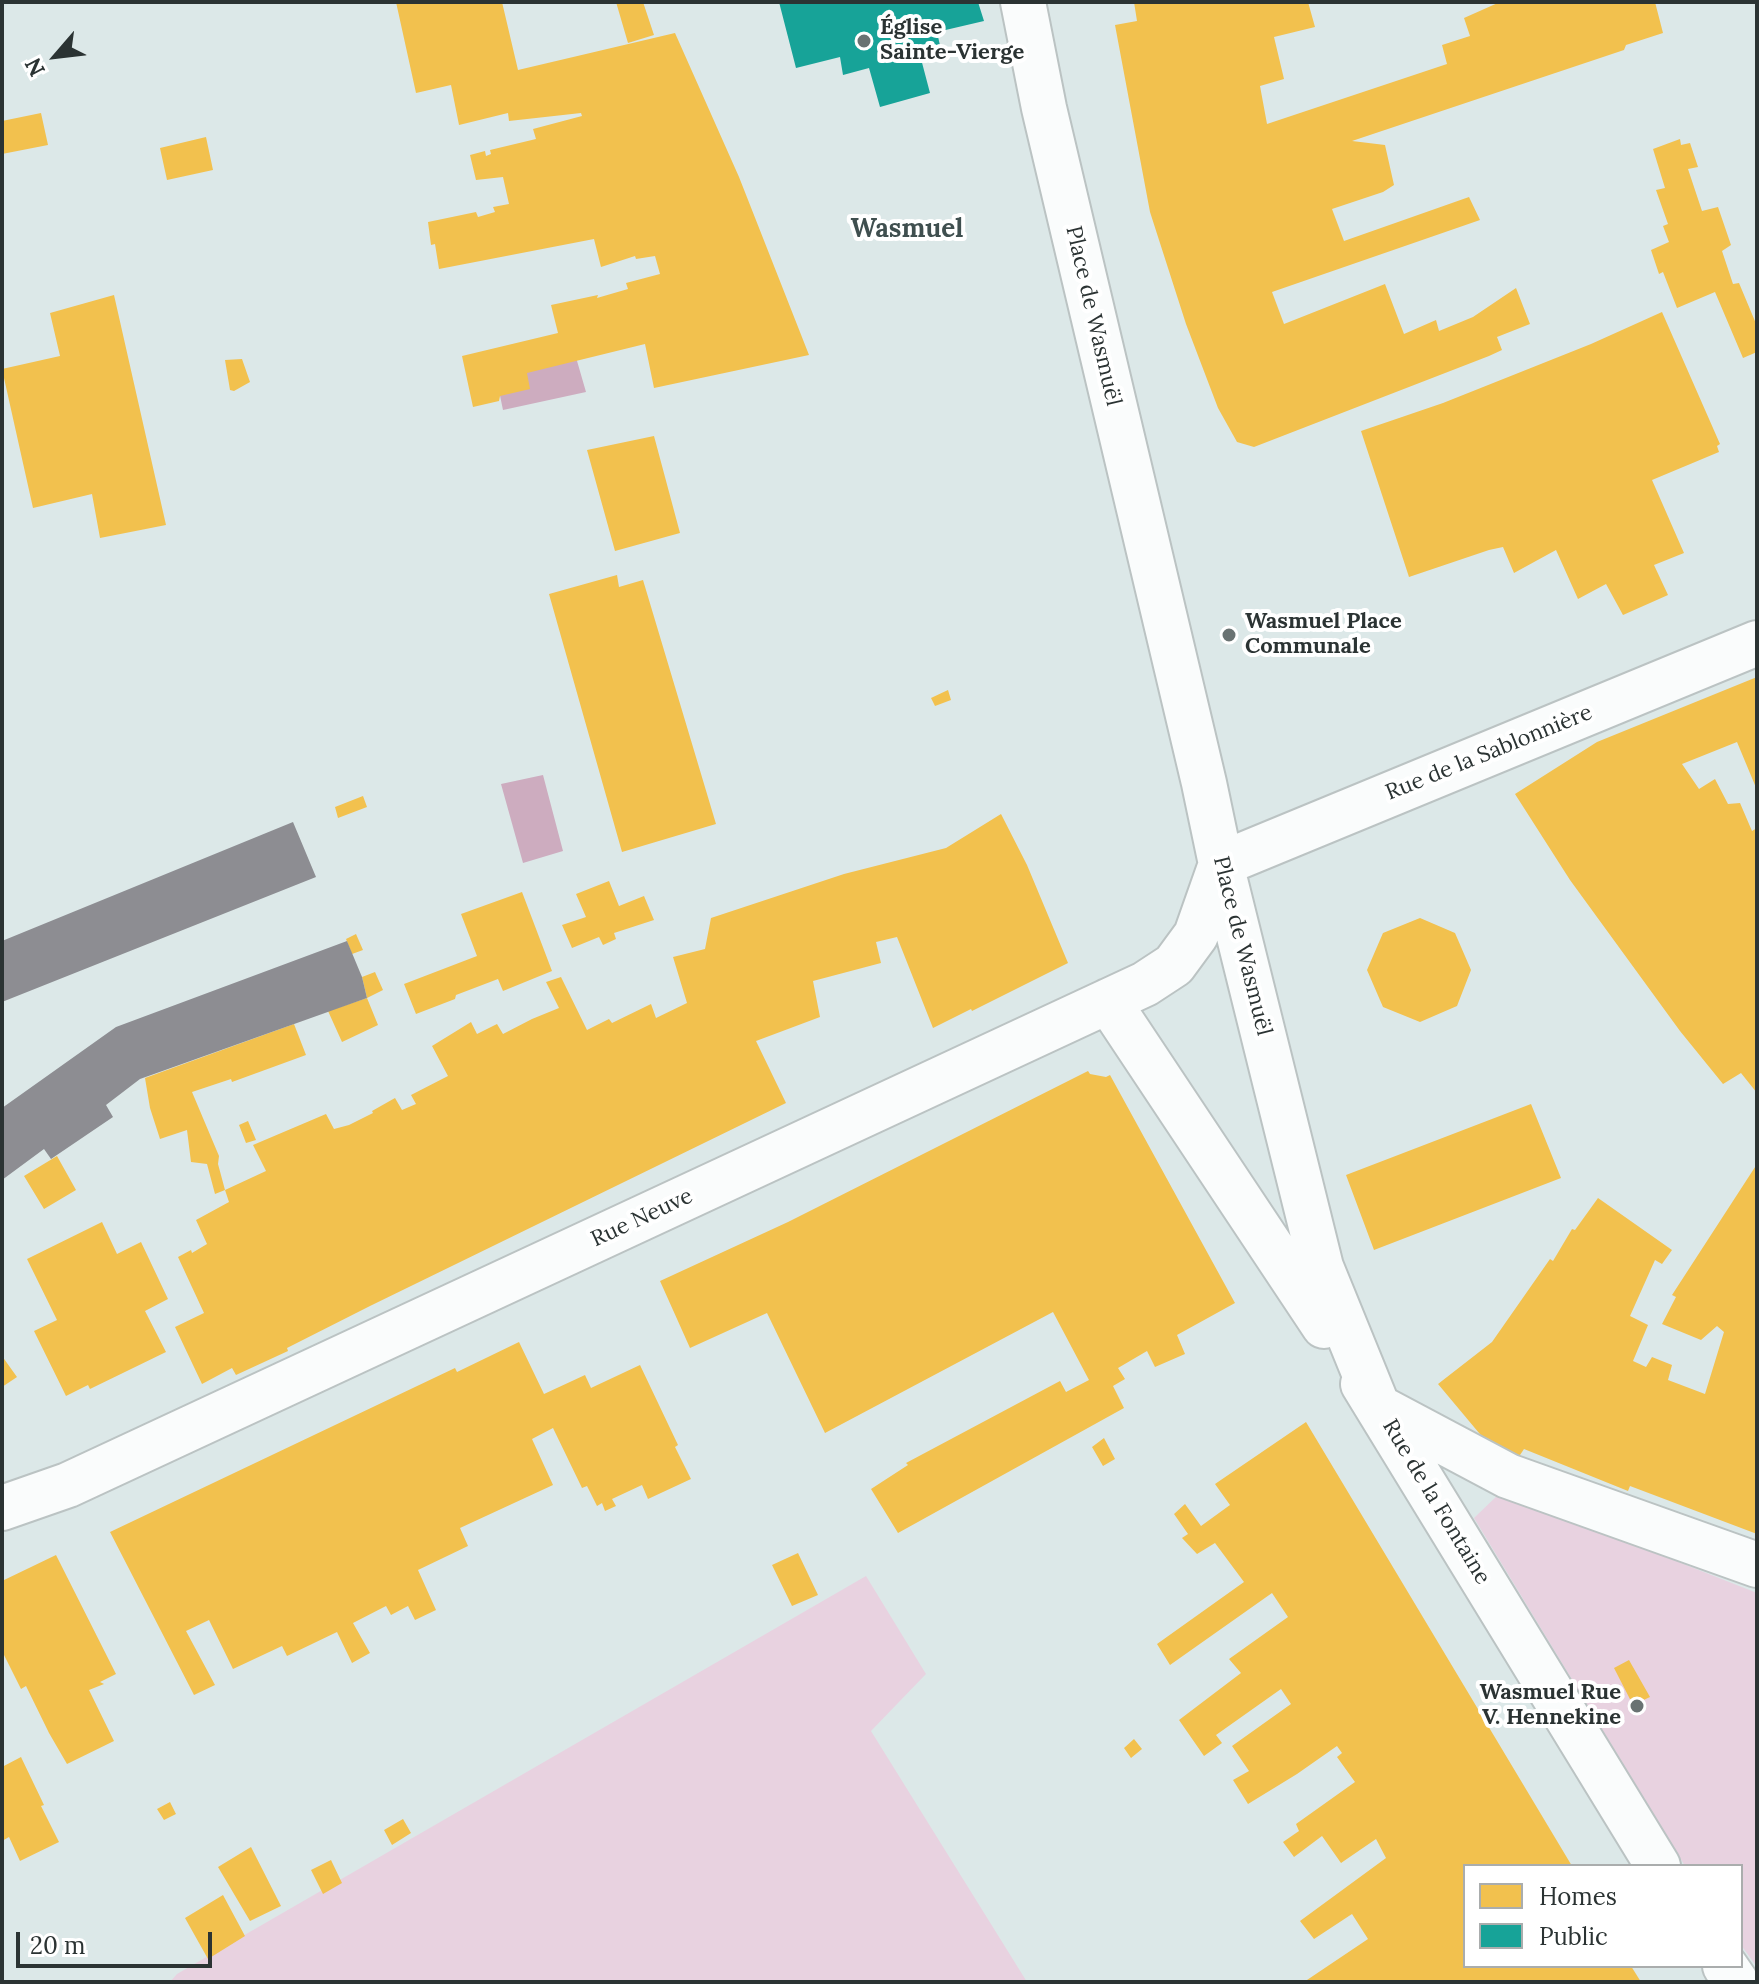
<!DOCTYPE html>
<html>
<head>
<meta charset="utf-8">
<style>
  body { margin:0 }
  #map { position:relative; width:1759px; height:1984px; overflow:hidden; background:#dce8e8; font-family:Lora,serif }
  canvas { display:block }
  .frame { position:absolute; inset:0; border:4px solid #2b3333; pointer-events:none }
  .legend { position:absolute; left:1463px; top:1864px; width:280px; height:104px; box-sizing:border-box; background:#fff; border:2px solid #aaadad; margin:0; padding:10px 14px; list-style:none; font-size:24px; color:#2b3333 }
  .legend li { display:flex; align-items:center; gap:16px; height:40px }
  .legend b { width:40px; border:2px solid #aaadad }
  .north { position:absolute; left:16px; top:16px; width:80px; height:80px; -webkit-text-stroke:6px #fff; paint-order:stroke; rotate:242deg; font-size:22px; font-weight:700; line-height:32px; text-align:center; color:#2b3333 }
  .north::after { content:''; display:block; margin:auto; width:28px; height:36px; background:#2b3333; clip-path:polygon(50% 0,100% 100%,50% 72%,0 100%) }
  .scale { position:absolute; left:16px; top:1932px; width:196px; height:36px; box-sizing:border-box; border:4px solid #2b3333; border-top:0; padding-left:10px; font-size:24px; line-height:28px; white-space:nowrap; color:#2b3333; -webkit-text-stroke:6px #fff; paint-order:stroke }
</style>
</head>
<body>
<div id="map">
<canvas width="1759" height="1984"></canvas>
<div class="frame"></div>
<ul class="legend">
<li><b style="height:22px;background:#f2c14e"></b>Homes</li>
<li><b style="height:22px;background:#17a398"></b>Public</li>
</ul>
<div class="north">N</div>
<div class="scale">20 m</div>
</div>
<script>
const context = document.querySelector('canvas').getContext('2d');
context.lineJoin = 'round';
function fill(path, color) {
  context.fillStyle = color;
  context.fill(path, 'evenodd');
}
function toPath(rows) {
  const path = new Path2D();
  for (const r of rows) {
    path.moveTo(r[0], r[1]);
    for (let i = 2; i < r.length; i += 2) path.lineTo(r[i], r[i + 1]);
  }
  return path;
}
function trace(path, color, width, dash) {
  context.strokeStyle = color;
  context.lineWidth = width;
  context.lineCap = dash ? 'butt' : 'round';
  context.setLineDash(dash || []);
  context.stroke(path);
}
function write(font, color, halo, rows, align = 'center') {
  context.font = font + ' Lora,serif';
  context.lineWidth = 8;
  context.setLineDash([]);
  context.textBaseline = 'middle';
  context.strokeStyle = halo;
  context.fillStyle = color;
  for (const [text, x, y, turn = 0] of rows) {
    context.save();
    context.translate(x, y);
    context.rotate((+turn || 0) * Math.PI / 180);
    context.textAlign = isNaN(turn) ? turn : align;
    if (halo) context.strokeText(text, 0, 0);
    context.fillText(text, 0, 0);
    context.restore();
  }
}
const green = toPath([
  [1501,1492,1757,1593,1757,1967,1741,1945,1741,1866,1685,1866,1474,1518],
  [866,1576,926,1674,871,1731,1027,1982,170,1982,177,1974]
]);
const water = toPath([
  [573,347,586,392,503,410,493,362],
  [543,775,563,851,523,863,501,784]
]);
const homes = toPath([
  [396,2,502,2,518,70,675,33,739,177,809,355,654,388,645,344,527,373,530,389,500,396,499,401,473,407,462,356,558,333,551,305,598,295,597,298,628,289,626,283,660,274,655,256,636,259,635,256,601,267,594,239,439,269,435,244,431,245,428,222,476,212,478,217,495,212,493,207,509,204,503,177,476,180,470,155,485,151,486,156,491,154,490,150,536,139,533,129,582,116,581,113,509,121,508,113,459,125,451,85,416,93],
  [616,2,643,2,654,35,628,43],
  [1134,2,1308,2,1315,27,1274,37,1284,79,1260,86,1267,124,1447,64,1442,45,1470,36,1464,18,1500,2,1655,2,1663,33,1626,45,1624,50,1352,141,1385,145,1394,185,1383,192,1332,209,1344,241,1469,197,1480,220,1272,292,1284,324,1385,284,1404,334,1436,320,1439,331,1473,317,1516,288,1530,324,1497,337,1502,350,1489,356,1254,447,1237,442,1218,408,1186,324,1150,212,1115,25,1137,21],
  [41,113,48,145,2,154,2,121],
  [206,137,213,170,167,180,160,148],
  [1680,139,1681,145,1690,143,1698,167,1688,169,1702,211,1718,207,1731,245,1722,251,1733,284,1739,283,1757,326,1757,352,1743,358,1715,292,1677,308,1663,272,1659,274,1651,250,1669,242,1663,226,1668,224,1656,190,1665,188,1653,149],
  [114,295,166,525,100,538,92,494,33,508,2,369,60,356,50,313],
  [1662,312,1720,444,1717,446,1719,452,1652,480,1684,553,1654,565,1668,595,1623,615,1606,584,1578,599,1556,550,1514,573,1503,547,1489,550,1409,577,1361,431,1443,403,1591,344],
  [242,359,250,382,234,391,230,390,225,360],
  [654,436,680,533,615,551,587,450],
  [617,575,619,587,643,580,716,824,622,852,549,594],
  [1757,677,1757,790,1737,742,1682,764,1699,789,1715,779,1728,804,1740,803,1752,831,1757,828,1757,1093,1741,1073,1723,1084,1680,1031,1570,880,1515,794,1597,742],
  [948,690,951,700,935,706,931,698],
  [363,796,367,807,338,818,335,807],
  [1001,814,1027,865,1068,963,972,1011,971,1009,933,1028,897,937,876,942,881,963,813,981,820,1017,756,1041,786,1103,370,1306,287,1348,288,1351,236,1375,232,1368,202,1384,175,1327,204,1313,178,1257,191,1250,192,1253,207,1244,196,1220,229,1202,225,1190,266,1171,253,1145,326,1114,334,1129,349,1125,373,1113,372,1111,395,1098,402,1110,416,1104,411,1095,448,1076,432,1046,471,1022,477,1034,497,1024,503,1034,532,1019,559,1008,546,982,561,977,587,1030,609,1019,612,1023,651,1004,656,1018,687,1003,673,957,705,949,711,918,844,874,946,848],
  [609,881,619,906,644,896,654,920,614,933,616,939,603,945,599,937,572,948,562,925,586,917,576,894],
  [522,892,552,971,503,991,498,979,456,995,455,999,416,1014,404,984,477,956,461,914],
  [1420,918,1455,933,1471,970,1457,1006,1420,1022,1383,1007,1367,970,1383,933],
  [356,934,363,950,352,954,346,939],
  [375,972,383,990,367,998,362,977],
  [367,998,378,1025,342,1042,328,1011],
  [294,1024,306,1055,232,1082,231,1079,192,1092,219,1156,218,1164,225,1190,215,1194,207,1164,191,1162,187,1130,160,1139,150,1108,145,1078],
  [1088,1071,1090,1074,1106,1077,1110,1075,1235,1303,1177,1335,1185,1354,1155,1367,1147,1351,1118,1368,1125,1379,1113,1386,1124,1408,898,1533,871,1489,908,1465,906,1463,1060,1381,1066,1392,1089,1380,1053,1312,825,1433,767,1313,690,1348,660,1281,788,1222],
  [1531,1104,1561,1178,1374,1250,1346,1175],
  [248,1121,256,1140,246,1143,239,1125],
  [57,1156,76,1190,44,1209,24,1176],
  [1757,1164,1757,1429,1755,1433,1757,1433,1757,1534,1630,1486,1628,1491,1524,1449,1510,1470,1438,1384,1492,1342,1550,1259,1553,1261,1572,1229,1575,1230,1598,1198,1672,1250,1662,1264,1655,1260,1630,1316,1648,1325,1633,1361,1646,1367,1652,1357,1672,1365,1668,1380,1705,1394,1724,1332,1717,1326,1701,1340,1662,1324,1676,1297,1672,1295],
  [102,1222,117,1254,141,1242,168,1299,145,1311,166,1352,90,1389,88,1385,66,1396,34,1331,57,1320,27,1259],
  [519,1342,544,1394,585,1375,591,1388,640,1365,678,1445,675,1447,691,1479,648,1499,642,1485,612,1499,616,1506,605,1511,602,1503,597,1506,587,1486,582,1488,553,1428,532,1439,553,1485,460,1528,468,1546,418,1570,436,1610,415,1620,408,1606,391,1615,386,1606,353,1623,370,1653,352,1663,337,1632,287,1656,282,1646,233,1669,209,1620,186,1631,215,1685,194,1695,110,1532,455,1368,457,1372],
  [2,1356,17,1377,2,1387],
  [1306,1422,1572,1866,1465,1866,1465,1966,1631,1966,1641,1982,1304,1982,1368,1939,1352,1914,1314,1939,1300,1921,1386,1858,1376,1839,1341,1863,1322,1836,1294,1857,1283,1842,1299,1831,1296,1824,1355,1782,1337,1757,1342,1753,1337,1746,1297,1774,1248,1804,1233,1780,1249,1771,1232,1746,1291,1704,1281,1689,1216,1735,1222,1743,1204,1756,1179,1720,1241,1673,1229,1659,1288,1617,1272,1593,1170,1665,1157,1644,1244,1582,1215,1543,1197,1554,1182,1538,1188,1534,1174,1514,1185,1504,1201,1526,1230,1505,1215,1484],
  [1104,1438,1115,1459,1103,1466,1092,1447],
  [798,1553,818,1595,792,1606,772,1565],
  [56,1555,116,1674,100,1682,104,1684,89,1690,114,1741,67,1764,49,1733,26,1686,21,1689,2,1651,2,1581],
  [1629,1660,1650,1697,1633,1705,1614,1668],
  [1134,1739,1142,1749,1131,1758,1124,1748],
  [21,1757,44,1805,41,1806,59,1842,20,1861,9,1837,2,1841,2,1767],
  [170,1802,176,1814,164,1820,157,1809],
  [403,1819,411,1833,392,1845,384,1830],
  [251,1847,281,1906,250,1921,218,1867],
  [331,1860,342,1883,323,1894,311,1870],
  [223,1895,245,1936,208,1959,185,1918]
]);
const public = toPath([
  [779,2,978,2,984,21,937,32,941,50,920,55,930,93,880,107,869,68,843,75,840,57,796,68]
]);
const industry = toPath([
  [293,822,316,877,2,1002,2,941],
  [347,941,362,977,367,998,140,1079,106,1105,113,1117,51,1159,44,1149,2,1180,2,1108,116,1027]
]);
const street = toPath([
  [1023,2,1044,108,1204,783,1221,864,1321,1267,1378,1407],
  [1221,864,1757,643],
  [1108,1001,1324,1326],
  [1363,1384,1658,1866],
  [1380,1408,1508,1476,1757,1565],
  [2,1508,68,1485,1145,984,1174,965,1196,935,1221,864],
  [1725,1966,1736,1982]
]);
const markers = [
  [864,41,8,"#697272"],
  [1229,635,8,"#697272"],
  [1637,1706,8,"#697272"]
];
const poiNames = [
  ["Église",880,28],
  ["Sainte-Vierge",880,53],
  ["Wasmuel Place",1245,622],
  ["Communale",1245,647],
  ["Wasmuel Rue",1621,1693,"right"],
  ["V. Hennekine",1621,1718,"right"]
];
const streetNames = [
  ["Place de Wasmuël",1093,316,77],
  ["Rue de la Sablonnière",1489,753,-22],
  ["Place de Wasmuël",1242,946,76],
  ["Rue Neuve",642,1218,-25],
  ["Rue de la Fontaine",1436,1502,59]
];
const quarterNames = [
  ["Wasmuel",907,230]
];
fill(green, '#e8d2e0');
fill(water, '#cdacbf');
fill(homes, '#f2c14e');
fill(public, '#17a398');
fill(industry, '#8d8d92');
trace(street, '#bbc3c3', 48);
trace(street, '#fafcfc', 44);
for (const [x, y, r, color] of markers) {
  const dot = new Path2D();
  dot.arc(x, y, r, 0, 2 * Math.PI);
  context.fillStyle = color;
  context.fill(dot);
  trace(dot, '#fff', 3);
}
write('bold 22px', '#2b3333', '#fff', poiNames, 'left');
write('22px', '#2b3333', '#fff', streetNames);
write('bold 26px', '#3f4f4f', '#fff', quarterNames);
</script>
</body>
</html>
